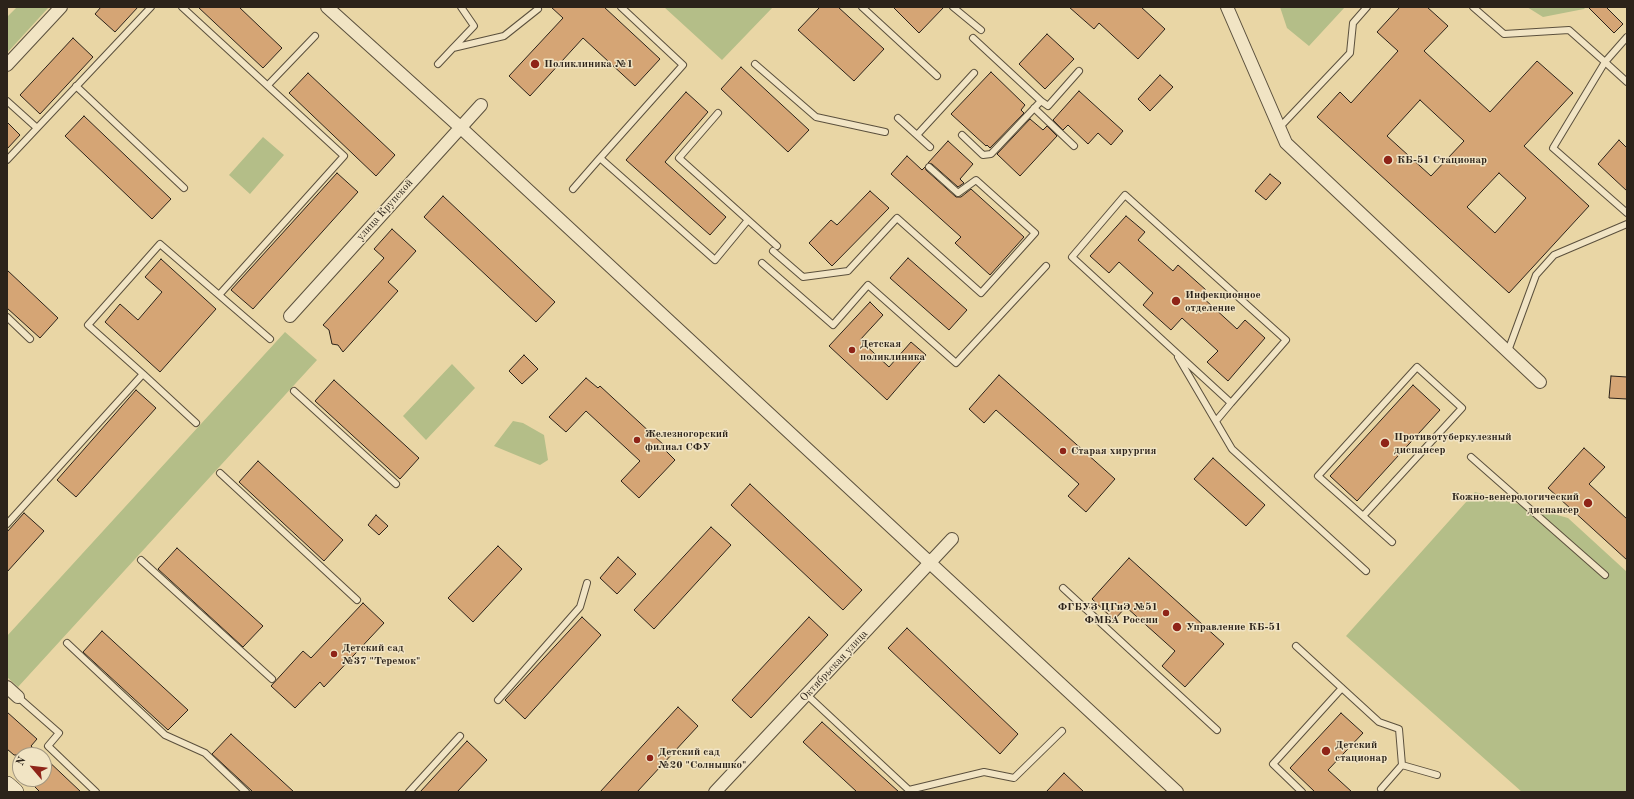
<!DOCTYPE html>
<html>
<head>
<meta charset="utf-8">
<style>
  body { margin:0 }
  #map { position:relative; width:1634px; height:799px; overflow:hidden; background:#e9d6a5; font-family:"Old Standard TT",serif }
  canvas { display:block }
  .frame { position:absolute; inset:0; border:8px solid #2c231a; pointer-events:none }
  .north { position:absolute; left:12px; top:747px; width:40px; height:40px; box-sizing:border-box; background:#f1e4c4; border:1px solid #a29780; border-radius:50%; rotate:298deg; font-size:11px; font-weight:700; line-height:16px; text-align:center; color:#2c231a }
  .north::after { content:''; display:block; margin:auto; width:14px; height:18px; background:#8f2418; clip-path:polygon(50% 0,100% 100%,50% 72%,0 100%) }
</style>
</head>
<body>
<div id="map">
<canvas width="1634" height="799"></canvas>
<div class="frame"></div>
<div class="north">N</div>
</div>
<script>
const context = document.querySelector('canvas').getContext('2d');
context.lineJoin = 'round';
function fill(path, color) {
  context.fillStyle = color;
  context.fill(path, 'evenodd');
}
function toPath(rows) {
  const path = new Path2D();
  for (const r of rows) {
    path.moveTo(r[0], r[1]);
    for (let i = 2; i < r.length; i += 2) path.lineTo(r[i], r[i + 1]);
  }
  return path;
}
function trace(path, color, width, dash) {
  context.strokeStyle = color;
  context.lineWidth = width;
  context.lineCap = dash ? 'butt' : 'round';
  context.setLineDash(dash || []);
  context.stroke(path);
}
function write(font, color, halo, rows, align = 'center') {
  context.font = font + ' "Old Standard TT",serif';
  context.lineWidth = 3;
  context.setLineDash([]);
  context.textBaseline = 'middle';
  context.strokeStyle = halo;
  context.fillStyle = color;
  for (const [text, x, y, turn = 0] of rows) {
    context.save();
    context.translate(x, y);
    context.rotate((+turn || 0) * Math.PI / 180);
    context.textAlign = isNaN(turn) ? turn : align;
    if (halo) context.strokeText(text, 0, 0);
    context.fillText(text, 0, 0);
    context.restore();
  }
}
const green = toPath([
  [17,7,49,7,7,53,7,17],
  [664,7,773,7,722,60],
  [1280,7,1345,7,1309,46,1287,28],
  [1527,7,1586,7,1584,9,1543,17],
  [263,137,284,155,250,194,229,175],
  [285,332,317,360,18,687,7,677,7,636],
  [452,364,475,388,426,440,403,416],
  [513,421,523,423,544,435,548,460,540,465,494,446],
  [1475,492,1568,518,1627,572,1627,792,1522,792,1346,636]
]);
const building = toPath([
  [101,7,138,7,115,32,95,14,101,7],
  [198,7,239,7,282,48,263,68,198,7],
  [551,7,604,7,660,59,635,86,583,38,530,96,509,76,563,18,551,7],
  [820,7,838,7,884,49,854,81,798,30,820,7],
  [893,7,944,7,919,33,893,7],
  [1069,7,1141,7,1165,29,1138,59,1099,23,1094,29,1069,7],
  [1400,7,1427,7,1448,26,1424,51,1490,112,1537,61,1573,93,1524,146,1589,206,1509,293,1317,117,1340,92,1351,103,1398,51,1377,32,1400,7],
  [1420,100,1464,141,1431,176,1387,136,1420,100],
  [1499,173,1526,198,1495,233,1467,207,1499,173],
  [1588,7,1606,7,1623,24,1614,33,1588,7],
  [1047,34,1074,59,1045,89,1019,64,1047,34],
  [73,38,93,57,40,114,20,95,73,38],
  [741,67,809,130,788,152,721,89,741,67],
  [991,72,1025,105,1021,110,1024,113,990,148,987,145,986,146,951,114,991,72],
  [308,73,395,155,376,176,289,93,308,73],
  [1160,75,1173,87,1150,111,1138,99,1160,75],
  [1079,91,1123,131,1111,145,1098,133,1088,144,1068,125,1063,130,1053,120,1079,91],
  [686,92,708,112,665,162,726,217,710,235,626,160,686,92],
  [84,116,171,199,152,219,65,136,84,116],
  [1030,119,1043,130,1047,126,1057,136,1020,176,997,154,1030,119],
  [7,122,20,135,7,149,7,122],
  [1619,140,1627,148,1627,191,1598,164,1619,140],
  [948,141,973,164,960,179,964,183,958,187,932,164,928,163,948,141],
  [907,156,922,170,925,167,926,170,956,197,961,197,971,189,1024,237,990,275,955,243,961,237,891,174,907,156],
  [337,173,358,192,253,309,231,290,337,173],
  [1270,174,1281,183,1266,200,1255,191,1270,174],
  [870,191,889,208,832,266,809,243,831,220,837,225,870,191],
  [443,196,555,302,536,322,424,217,443,196],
  [1126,216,1145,232,1138,240,1173,271,1178,265,1206,290,1201,296,1237,329,1245,320,1265,338,1228,381,1207,362,1218,351,1182,318,1171,330,1143,305,1153,293,1119,262,1109,273,1090,256,1126,216],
  [392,229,416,251,388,282,398,291,343,352,338,345,332,344,329,330,323,325,384,258,374,249,392,229],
  [908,258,967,310,949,330,890,278,908,258],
  [161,259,216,309,160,372,105,322,120,304,138,320,162,292,145,277,161,259],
  [7,270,58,318,40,338,7,308,7,270],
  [870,302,883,315,860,340,889,367,911,342,926,355,887,400,829,346,870,302],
  [524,355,538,369,522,384,509,371,524,355],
  [999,375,1115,479,1086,512,1068,496,1079,484,996,410,984,423,969,409,999,375],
  [1611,376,1627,377,1627,399,1609,398,1611,376],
  [586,378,598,388,600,386,666,447,664,449,675,460,639,498,621,481,640,461,586,411,566,432,549,417,586,378],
  [334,380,419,458,400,479,315,401,334,380],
  [1413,385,1440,410,1357,501,1330,476,1413,385],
  [136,390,156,408,76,497,57,480,136,390],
  [1584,448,1605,467,1589,484,1627,519,1627,560,1548,488,1584,448],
  [1213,458,1265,505,1246,526,1194,479,1213,458],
  [258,461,343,540,324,561,239,482,258,461],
  [750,484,862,590,843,610,731,505,750,484],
  [24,513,44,531,7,572,7,532,24,513],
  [376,515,388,526,379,535,368,525,376,515],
  [711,527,731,545,654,629,634,610,711,527],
  [498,546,522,569,473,622,448,598,498,546],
  [177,548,263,626,243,647,158,569,177,548],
  [618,557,636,574,617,594,600,578,618,557],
  [1129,558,1224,644,1185,687,1162,666,1175,651,1126,607,1114,620,1092,599,1129,558],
  [363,603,384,623,324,687,320,682,295,708,271,686,303,651,311,658,363,603],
  [582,617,601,635,525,719,505,700,582,617],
  [809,617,828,635,751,718,732,700,809,617],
  [907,628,1018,734,1000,754,888,648,907,628],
  [102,631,188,710,168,730,83,652,102,631],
  [678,707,698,726,637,792,600,792,678,707],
  [7,712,37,739,31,746,41,755,14,755,7,749,7,712],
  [1341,713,1363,733,1328,770,1352,792,1315,792,1290,768,1341,713],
  [822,722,899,792,857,792,803,742,822,722],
  [231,734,294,792,253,792,212,754,231,734],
  [467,741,487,760,457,792,420,792,467,741],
  [44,757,81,792,40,792,33,785,38,779,44,779,44,757],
  [1064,773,1084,792,1046,792,1064,773]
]);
const lane = toPath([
  [182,7,344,156,219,295,270,339],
  [862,7,937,76],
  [953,7,981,30],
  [1473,7,1504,34,1569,30,1605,62,1553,148,1627,213],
  [1627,37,1605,62,1627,82],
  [453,48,474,26,461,7],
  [438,64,453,48,504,36,538,9],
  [755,64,816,117,885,132],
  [268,85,315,36],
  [76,86,184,188],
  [7,101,37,128],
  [1041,101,1048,106,1079,71],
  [1034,108,1074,146],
  [718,113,679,158,777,246],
  [898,118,930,147],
  [1279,128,1350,53,1353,23,1367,7],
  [917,135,974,73],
  [962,135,983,155,991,154,1041,101,973,38],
  [600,158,683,65,621,7],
  [7,160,151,7],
  [573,189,600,158,715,260,748,220],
  [773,251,803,277,848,271,897,218,981,293,1035,233,976,180,958,193,929,167],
  [762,263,833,325,868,285,956,363,1046,266],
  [7,317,30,339],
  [1508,351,1536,275,1554,255,1627,224],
  [1178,357,1232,449,1366,571],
  [143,374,88,325,160,244,219,295],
  [294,391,396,484],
  [1216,421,1231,403,1286,340,1125,195,1072,257,1231,403],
  [1471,457,1605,575],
  [220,473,357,600],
  [1363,516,1462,408,1417,367,1318,476,1363,516,1392,542],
  [7,524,143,374,196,423],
  [141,560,272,679],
  [1063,588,1217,730],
  [67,643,165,735,205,753,246,792],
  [1296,646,1379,722,1399,729,1402,765,1437,775],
  [807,695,911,792],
  [18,697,59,733,48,746,96,792],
  [498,700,580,607,587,583],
  [1381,789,1402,765],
  [909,790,984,772,1014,778,1062,731],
  [409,792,460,736],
  [1302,792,1273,764,1342,688]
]);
const street = toPath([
  [327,7,460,127,1177,792],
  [1227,7,1286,143,1540,382],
  [7,65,61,7],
  [290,316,481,105],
  [7,687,18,697],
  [715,792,952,539]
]);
const secondary = toPath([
  [7,785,15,792]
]);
const markers = [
  [535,64,5,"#8f2418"],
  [1388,160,5,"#8f2418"],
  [1176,301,5,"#8f2418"],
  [852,350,4,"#8f2418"],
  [637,440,4,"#8f2418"],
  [1385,443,5,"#8f2418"],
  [1063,451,4,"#8f2418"],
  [1588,503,5,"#8f2418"],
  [1166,613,4,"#8f2418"],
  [1177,627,5,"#8f2418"],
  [334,654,4,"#8f2418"],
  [1326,751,5,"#8f2418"],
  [650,758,4,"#8f2418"]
];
const poiNames = [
  ["Поликлиника №1",544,64],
  ["КБ-51 Стационар",1397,160],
  ["Инфекционное",1185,295],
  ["отделение",1185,308],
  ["Детская",860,344],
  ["поликлиника",860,357],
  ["Железногорский",645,434],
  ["филиал СФУ",645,447],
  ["Противотуберкулезный",1394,437],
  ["диспансер",1394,450],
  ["Старая хирургия",1071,451],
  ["Кожно-венерологический",1579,497,"right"],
  ["диспансер",1579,510,"right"],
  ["ФГБУЗ ЦГиЭ №51",1158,607,"right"],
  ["ФМБА России",1158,620,"right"],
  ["Управление КБ-51",1186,627],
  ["Детский сад",342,648],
  ["№37 \"Теремок\"",342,661],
  ["Детский",1335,745],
  ["стационар",1335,758],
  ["Детский сад",658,752],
  ["№20 \"Солнышко\"",658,765]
];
const streetNames = [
  ["улица Крупской",385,210,-48],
  ["Октябрьская улица",834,666,-47]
];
fill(green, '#b4be88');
fill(building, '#d5a575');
trace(building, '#2c231a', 1);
trace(lane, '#5b503d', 8);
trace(street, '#5b503d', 14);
trace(secondary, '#2c231a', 18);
trace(lane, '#f1e4c4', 6);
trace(street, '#f1e4c4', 12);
trace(secondary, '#f1e4c4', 17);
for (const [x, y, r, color] of markers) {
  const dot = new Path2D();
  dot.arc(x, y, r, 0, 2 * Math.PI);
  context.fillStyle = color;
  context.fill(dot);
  trace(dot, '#f1e4c4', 1.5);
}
write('bold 11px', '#2c231a', '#f1e4c4', poiNames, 'left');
write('11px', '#2c231a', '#f1e4c4', streetNames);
</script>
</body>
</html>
